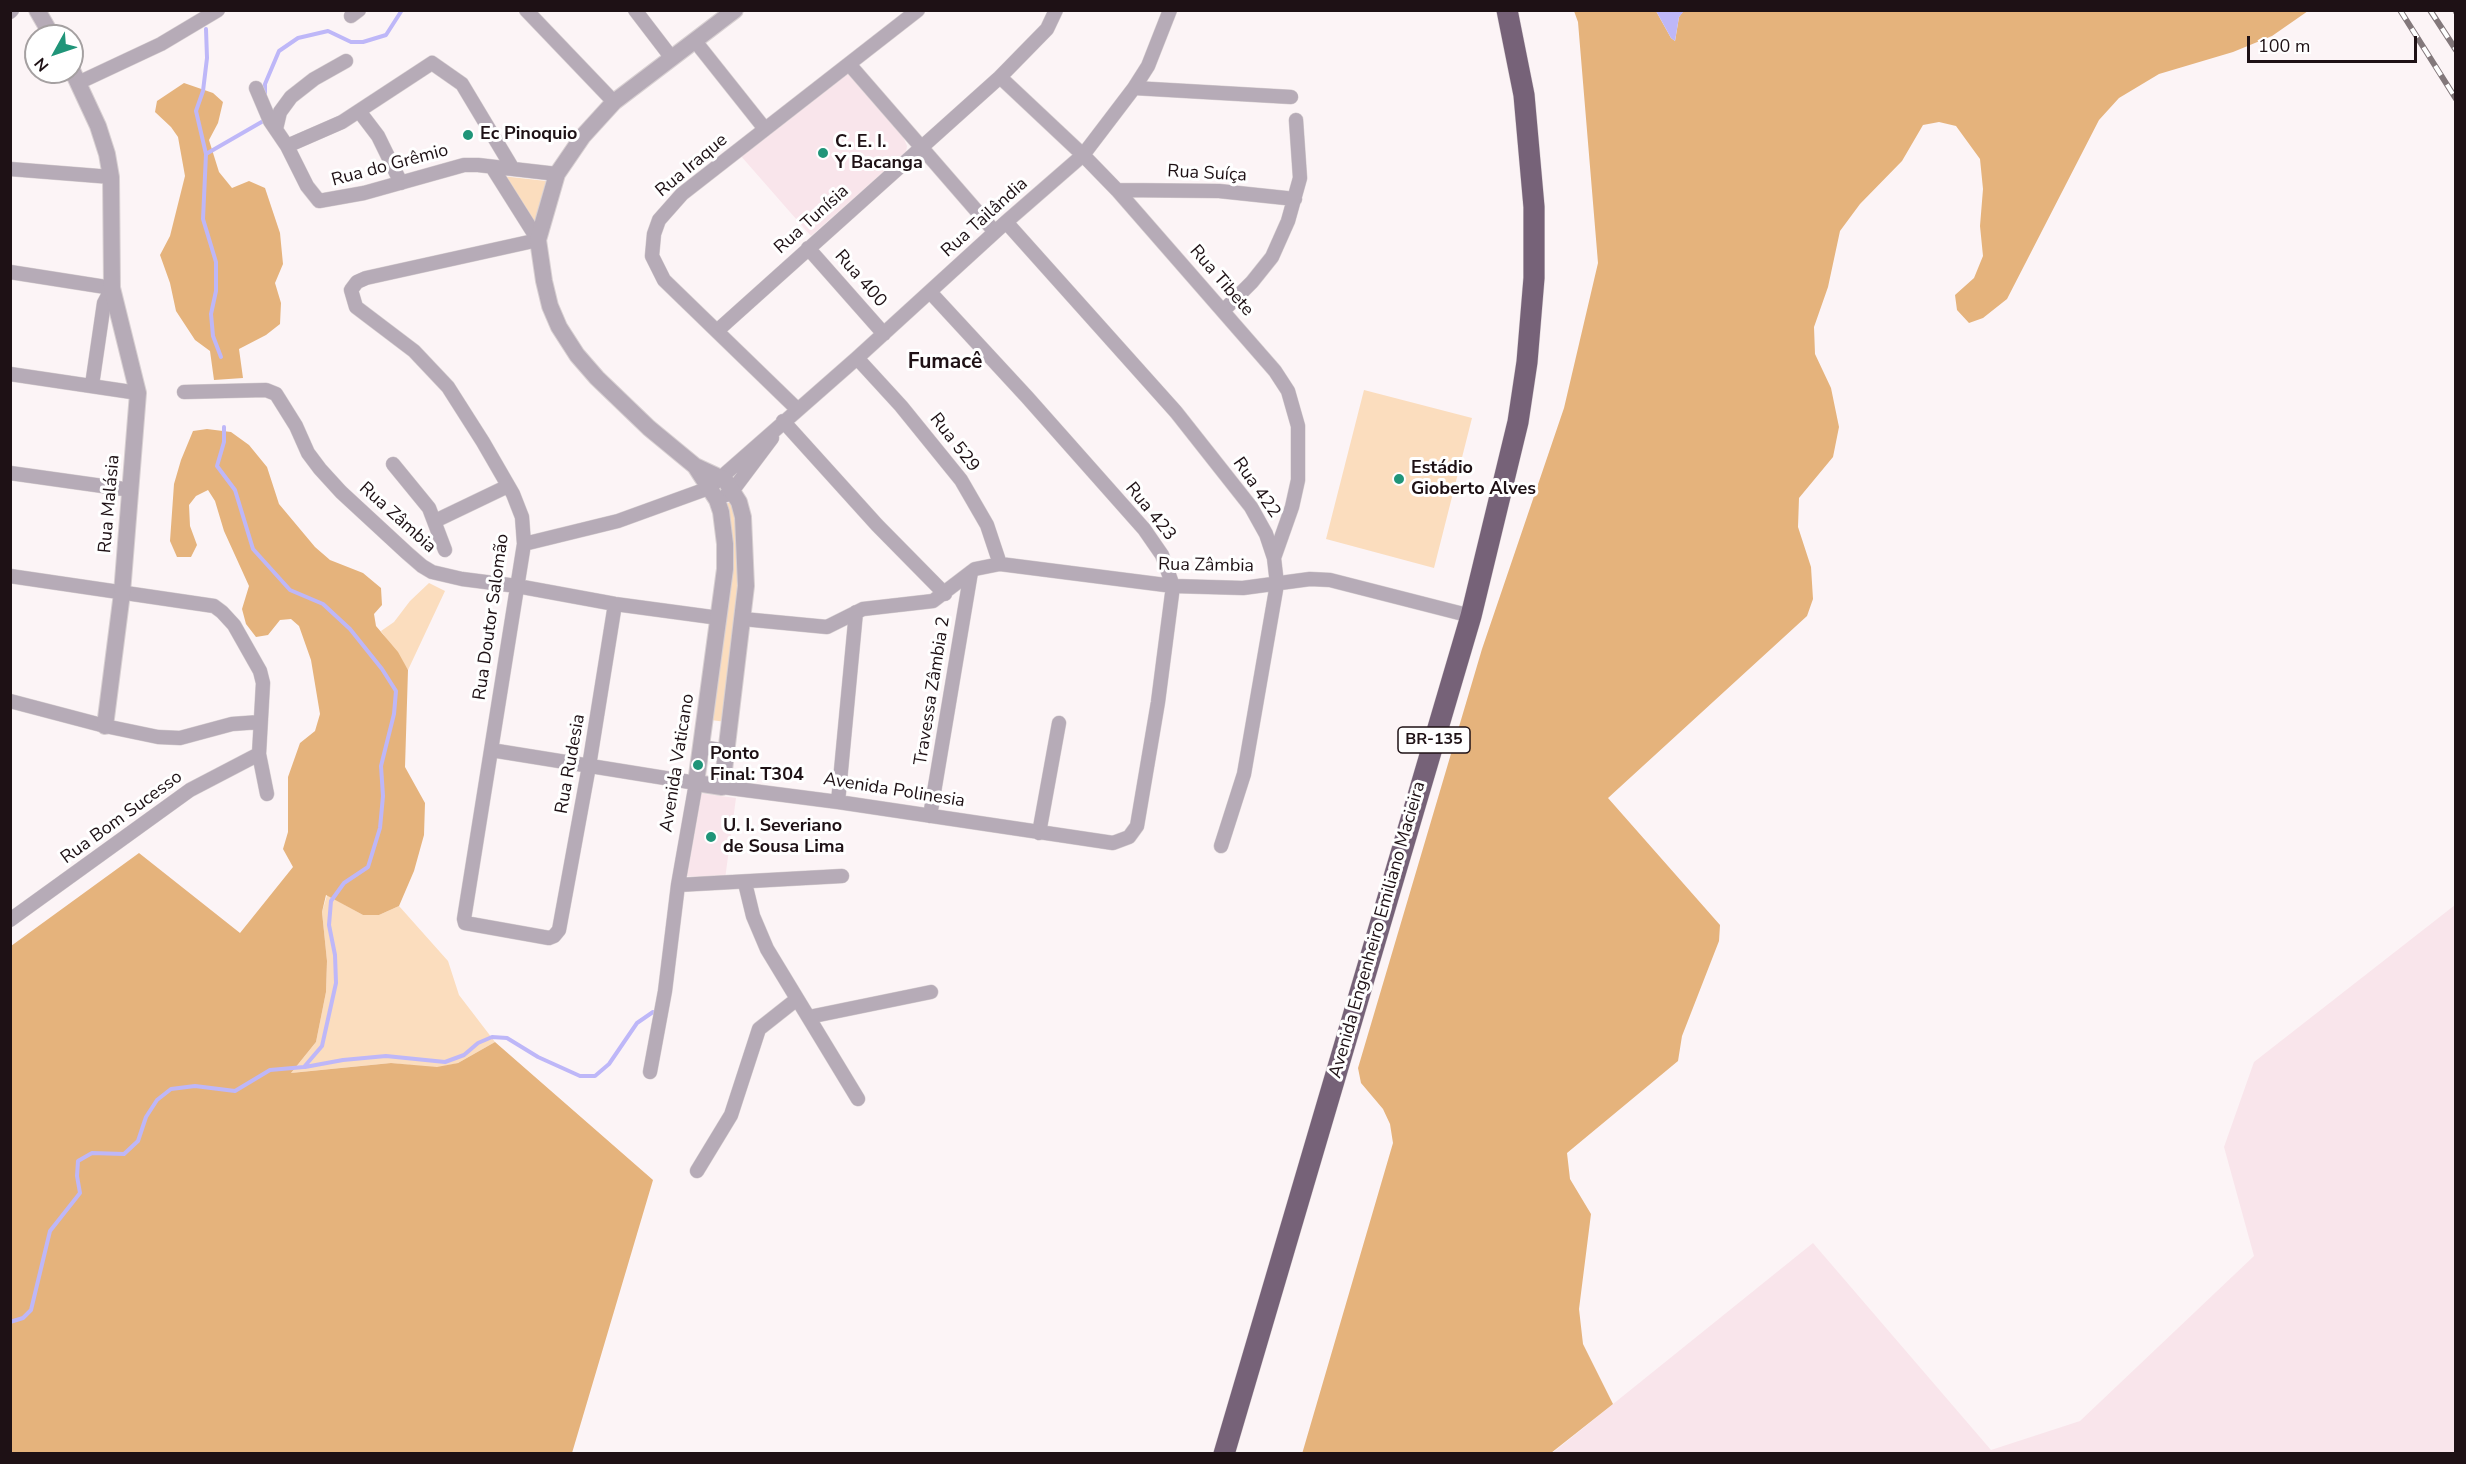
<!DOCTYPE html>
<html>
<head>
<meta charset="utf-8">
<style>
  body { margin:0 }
  #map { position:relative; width:2466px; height:1464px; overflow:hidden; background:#fcf4f6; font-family:"Nunito Sans",sans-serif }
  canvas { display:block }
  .frame { position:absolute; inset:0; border:12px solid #1e1115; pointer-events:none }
  .north { position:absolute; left:24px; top:24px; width:60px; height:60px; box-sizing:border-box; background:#fff; border:2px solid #a5a0a1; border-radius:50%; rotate:230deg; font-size:16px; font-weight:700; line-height:24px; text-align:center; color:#1e1115 }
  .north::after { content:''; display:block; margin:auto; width:21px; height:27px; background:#209579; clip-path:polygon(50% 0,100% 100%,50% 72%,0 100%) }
  .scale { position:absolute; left:2247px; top:36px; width:170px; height:27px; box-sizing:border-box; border:3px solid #1e1115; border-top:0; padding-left:8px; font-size:18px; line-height:21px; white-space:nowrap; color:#1e1115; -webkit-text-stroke:4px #fff; paint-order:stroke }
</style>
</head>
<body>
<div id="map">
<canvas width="2466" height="1464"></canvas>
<div class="frame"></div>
<div class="north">N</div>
<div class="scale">100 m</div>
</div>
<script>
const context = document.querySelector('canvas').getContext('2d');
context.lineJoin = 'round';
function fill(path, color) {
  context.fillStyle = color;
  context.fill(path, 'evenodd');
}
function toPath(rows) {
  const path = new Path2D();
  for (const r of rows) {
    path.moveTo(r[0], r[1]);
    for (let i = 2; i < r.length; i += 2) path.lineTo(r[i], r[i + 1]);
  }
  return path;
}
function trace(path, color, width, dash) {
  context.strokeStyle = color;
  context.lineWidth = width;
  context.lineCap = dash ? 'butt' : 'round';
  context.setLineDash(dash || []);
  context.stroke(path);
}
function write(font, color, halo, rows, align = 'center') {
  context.font = font + ' "Nunito Sans",sans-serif';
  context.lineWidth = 6;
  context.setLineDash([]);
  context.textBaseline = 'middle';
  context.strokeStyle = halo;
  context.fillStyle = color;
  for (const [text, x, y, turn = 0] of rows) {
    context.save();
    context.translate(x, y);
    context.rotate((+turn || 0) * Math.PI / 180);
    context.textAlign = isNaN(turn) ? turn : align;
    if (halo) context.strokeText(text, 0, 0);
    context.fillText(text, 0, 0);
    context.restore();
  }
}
const built = toPath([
  [850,72,902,134,907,146,906,152,811,236,740,155],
  [698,793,736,798,725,879,685,876],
  [2455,905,2455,1453,1551,1454,1813,1243,1991,1450,2080,1421,2254,1256,2224,1147,2254,1062]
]);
const green = toPath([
  [502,176,546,181,534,224],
  [1364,390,1472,418,1434,568,1326,539],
  [731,502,734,504,741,562,726,722,711,720,726,504],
  [429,583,445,591,408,670,381,631,394,622,410,601],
  [327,895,363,915,379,915,399,906,448,961,459,995,495,1042,458,1063,437,1068,391,1063,291,1073,316,1042,326,992,327,961,322,912]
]);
const forest = toPath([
  [1684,10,2308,11,2272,36,2233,52,2159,74,2119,98,2099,120,2007,299,1983,318,1969,323,1957,310,1955,295,1974,278,1983,256,1980,226,1983,189,1980,159,1956,126,1939,122,1923,125,1902,161,1860,204,1840,231,1828,287,1814,327,1815,354,1831,388,1839,427,1833,457,1799,498,1798,527,1811,567,1813,599,1807,616,1608,798,1720,925,1719,941,1682,1036,1678,1061,1567,1153,1570,1179,1591,1214,1579,1309,1583,1344,1613,1404,1551,1453,1302,1454,1393,1143,1390,1124,1383,1109,1361,1083,1358,1068,1482,649,1564,408,1598,263,1578,22,1574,11,1656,11,1671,38,1675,41,1679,17],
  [184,83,213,93,223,102,218,123,209,140,219,172,232,188,249,181,265,188,280,233,283,264,275,283,281,303,280,324,266,335,239,349,243,378,214,380,210,351,195,340,176,311,170,283,160,255,170,236,185,176,178,137,171,127,155,112,157,101],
  [207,429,231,432,249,445,267,467,279,504,315,547,330,560,363,573,381,588,382,605,374,614,376,626,398,652,408,670,405,767,425,803,424,835,414,871,399,906,379,915,363,915,326,895,322,912,327,961,326,992,316,1042,291,1073,391,1063,437,1067,458,1063,495,1042,653,1180,572,1453,11,1453,11,946,139,853,240,933,293,867,283,849,288,832,288,777,300,743,315,731,320,714,311,660,299,626,291,619,280,620,268,635,256,637,246,624,242,609,249,586,224,531,215,501,208,490,196,496,189,505,190,526,197,545,191,557,177,557,170,541,174,484,181,460,193,431]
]);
const water = toPath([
  [1656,11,1684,11,1679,17,1675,41,1671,38]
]);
const stream = toPath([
  [206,29,207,58,203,91,196,111,206,154,203,219,216,262,216,291,211,314,213,336,221,357],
  [265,97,265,84,279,51,298,38,328,31,351,42,363,42,386,35,402,10],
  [206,154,265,120],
  [305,1067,343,1060,386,1056,445,1062,464,1055,478,1043,492,1037,507,1038,538,1057,580,1076,595,1076,609,1064,637,1023,653,1012],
  [10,1322,23,1318,31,1310,50,1231,80,1193,77,1176,78,1161,92,1153,124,1154,138,1141,146,1117,157,1100,171,1089,195,1086,235,1091,270,1070,304,1067,322,1046,336,983,335,955,329,925,331,901,344,883,368,867,380,828,383,796,381,766,394,714,396,691,382,669,350,629,323,604,290,590,253,549,235,490,217,466,224,442,224,427]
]);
const minor = toPath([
  [526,10,614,102],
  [635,10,671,57],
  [10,12,12,10],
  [351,16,359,10],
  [695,41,765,129],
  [849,64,995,232],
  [1000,77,1083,155,1117,190,1275,371,1288,391,1298,426,1298,480,1292,507,1274,558],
  [80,82,161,44,218,10],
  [256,88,270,121,287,146,307,186,319,201,364,193,464,165,478,165,557,174],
  [1134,88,1291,97],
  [359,111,378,136,401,183],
  [276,129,280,112,291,97,314,79,346,61],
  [287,146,342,122,432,63,462,84,513,169],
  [492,167,538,240,366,278,357,282,351,290,356,307,414,351,448,387,483,442,513,494,522,517,524,544,464,919,465,923,549,938,554,936,559,930,589,766,615,604],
  [10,169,111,177],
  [1117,190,1219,191,1295,199],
  [1006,222,1176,412,1251,507,1266,534,1274,558,1277,584,1244,774,1221,846],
  [808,248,884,334],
  [10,272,112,288,104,303,92,385],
  [1223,311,1252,282,1272,257,1288,221,1300,178,1296,120],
  [718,330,1000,77,1047,29,1056,10],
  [857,358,901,406,961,480,987,525,1000,564],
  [10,374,138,393],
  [184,392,266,390,276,394,296,426,308,453,320,469,341,492,407,553,422,566,432,572,462,579,517,586,615,604,719,618],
  [797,409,664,280,652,256,654,234,659,220,682,194,918,10],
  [783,421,877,525,945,594],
  [393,464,429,508,445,550],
  [10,473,131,490],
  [726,495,733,490,772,438],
  [435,521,508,486],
  [524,544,618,521,709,488,857,358,1006,222,1083,155,1134,88,1148,66,1170,10],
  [10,576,214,606,222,612,234,625,260,671,263,683,259,754,267,794],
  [743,619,827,627,863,609,933,601,975,569,1000,564,1173,586,1243,588,1310,579,1330,580,1471,616],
  [10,701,105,726,158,737,180,738,232,724,260,722],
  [701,747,727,751],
  [491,750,696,783,678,885,665,991,650,1072],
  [722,787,838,802,1113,843,1129,837,1137,826,1158,702,1173,586,1162,555,1144,529,1027,397,930,292],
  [838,802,856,612],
  [930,816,971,572],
  [1039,833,1059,723],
  [745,883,753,916,767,949,858,1099],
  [678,885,842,876],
  [10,920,190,790,259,754],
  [809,1017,931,992],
  [697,1171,731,1115,759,1029,797,999]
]);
const tertiary = toPath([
  [37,10,52,36],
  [72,70,98,126,107,154,111,177,112,288,138,393,122,593,105,726],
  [695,466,725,480,739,502,743,517,746,586,722,787,696,783,725,569,725,544,721,512,717,500,695,466,649,428,597,378,577,355,559,327,550,306,544,281,538,240,557,174,583,136,614,102,735,10]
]);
const trunk = toPath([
  [1224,1454,1471,616,1518,422,1527,362,1534,278,1534,207,1524,95,1507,10]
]);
const rail = toPath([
  [2400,10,2456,99],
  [2430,10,2456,50],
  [2455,10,2456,12]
]);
const markers = [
  [468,135,6,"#209579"],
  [823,153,6,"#209579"],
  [1399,479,6,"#209579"],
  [698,765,6,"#209579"],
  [711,837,6,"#209579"]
];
const shields = [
  [1434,740,72]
];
const shieldNames = [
  ["BR-135",1434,740]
];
const poiNames = [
  ["Ec Pinoquio",480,135],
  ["C. E. I.",835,143],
  ["Y Bacanga",835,164],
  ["Estádio",1411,469],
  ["Gioberto Alves",1411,490],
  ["Ponto",710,755],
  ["Final: T304",710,776],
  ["U. I. Severiano",723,827],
  ["de Sousa Lima",723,848]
];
const streetNames = [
  ["Rua do Grêmio",390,166,-15],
  ["Rua Iraque",692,166,-40],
  ["Rua Suíça",1207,174,3],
  ["Rua Tailândia",985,218,-42],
  ["Rua Tunísia",812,220,-42],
  ["Rua 400",860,279,49],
  ["Rua Tibete",1221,281,49],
  ["Rua 529",954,443,52],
  ["Rua 422",1256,488,55],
  ["Rua Malásia",110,504,-85],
  ["Rua 423",1150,512,51],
  ["Rua Zâmbia",397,518,42],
  ["Rua Zâmbia",1206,566,1],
  ["Rua Doutor Salomão",492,617,-82],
  ["Travessa Zâmbia 2",933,691,-81],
  ["Avenida Vaticano",678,763,-81],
  ["Rua Rudesia",571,764,-80],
  ["Avenida Polinesia",894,791,9],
  ["Rua Bom Sucesso",122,818,-36],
  ["Avenida Engenheiro Emiliano Macieira",1378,930,-74]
];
const quarterNames = [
  ["Fumacê",945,363]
];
fill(built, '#f9e5eb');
fill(green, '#fbddbe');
fill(forest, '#e5b37c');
fill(water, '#beb7f8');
trace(stream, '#beb7f8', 4);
trace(minor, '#d8d0d2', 15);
trace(tertiary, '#d8d0d2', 18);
trace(trunk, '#d8d0d2', 22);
trace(minor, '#b6abb7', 14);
trace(tertiary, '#b6abb7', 16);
trace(trunk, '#766278', 21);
trace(rail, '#83787b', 6);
trace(rail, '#fff', 4, [11]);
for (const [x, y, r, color] of markers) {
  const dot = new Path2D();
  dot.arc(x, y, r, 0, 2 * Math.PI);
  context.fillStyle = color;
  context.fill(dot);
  trace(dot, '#fff', 2);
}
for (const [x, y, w] of shields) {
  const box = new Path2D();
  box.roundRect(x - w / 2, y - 13, w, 26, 4.5);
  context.fillStyle = '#fff';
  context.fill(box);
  trace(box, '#1e1115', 1.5);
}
write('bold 16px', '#1e1115', null, shieldNames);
write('bold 18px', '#1e1115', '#fff', poiNames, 'left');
write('18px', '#1e1115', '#fff', streetNames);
write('bold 21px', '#1e1115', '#fff', quarterNames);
</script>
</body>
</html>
